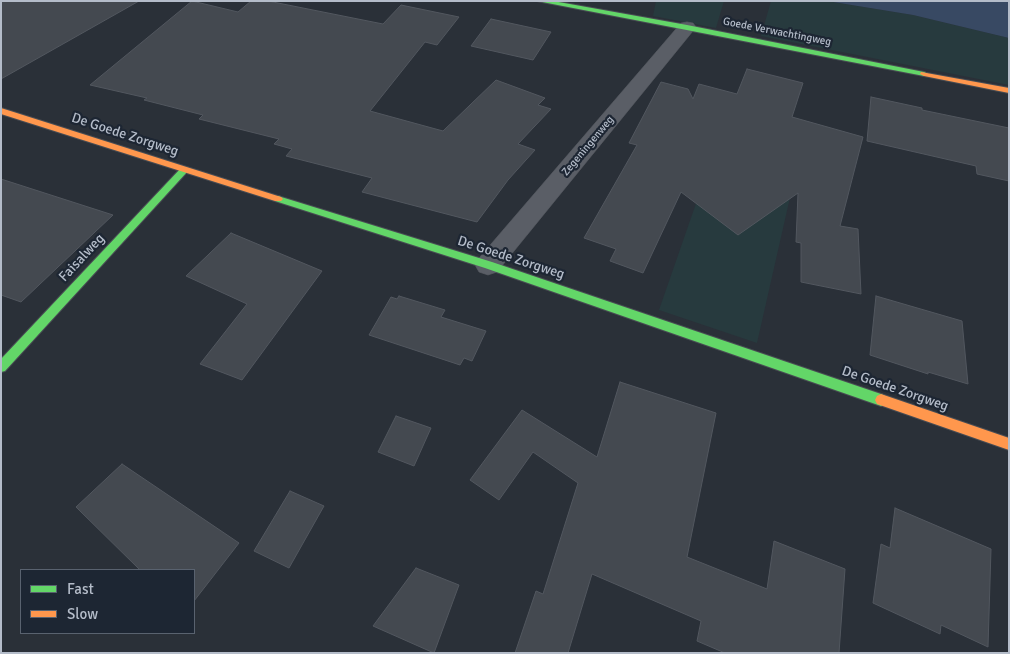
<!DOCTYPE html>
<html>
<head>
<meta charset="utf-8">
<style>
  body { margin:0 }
  #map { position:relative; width:1010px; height:654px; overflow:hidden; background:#2a3038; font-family:Signika,sans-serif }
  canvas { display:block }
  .frame { position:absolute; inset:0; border:2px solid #b4bcc9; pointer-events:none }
  .legend { position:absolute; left:20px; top:569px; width:175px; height:65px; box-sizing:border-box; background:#1d2633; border:1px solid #59626f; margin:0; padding:6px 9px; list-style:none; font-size:15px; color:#b4bcc9 }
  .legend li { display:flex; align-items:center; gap:10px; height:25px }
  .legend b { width:25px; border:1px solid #59626f }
</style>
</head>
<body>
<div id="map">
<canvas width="1010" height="654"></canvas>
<div class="frame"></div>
<ul class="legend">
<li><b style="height:6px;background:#63d668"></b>Fast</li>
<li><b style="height:6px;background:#ff974d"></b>Slow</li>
</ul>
</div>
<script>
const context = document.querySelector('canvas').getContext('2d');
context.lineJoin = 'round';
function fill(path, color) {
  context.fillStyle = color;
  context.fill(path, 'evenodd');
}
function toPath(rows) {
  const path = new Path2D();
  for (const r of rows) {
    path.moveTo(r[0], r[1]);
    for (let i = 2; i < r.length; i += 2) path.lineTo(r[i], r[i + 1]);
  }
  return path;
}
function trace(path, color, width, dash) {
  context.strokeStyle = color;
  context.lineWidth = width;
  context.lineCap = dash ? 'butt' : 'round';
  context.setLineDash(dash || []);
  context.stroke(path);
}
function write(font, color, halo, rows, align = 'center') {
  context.font = font + ' Signika,sans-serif';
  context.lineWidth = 4.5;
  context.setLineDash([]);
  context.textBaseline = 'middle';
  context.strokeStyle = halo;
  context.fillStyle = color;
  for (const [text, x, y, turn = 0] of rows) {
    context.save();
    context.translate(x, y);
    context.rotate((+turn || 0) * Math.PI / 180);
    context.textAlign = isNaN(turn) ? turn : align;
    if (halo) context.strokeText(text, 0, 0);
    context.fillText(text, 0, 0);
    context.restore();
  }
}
const green = toPath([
  [656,1,724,1,716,28,653,16],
  [771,1,827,1,913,15,1009,38,1009,85,761,36],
  [709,166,791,193,757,343,659,310]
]);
const water = toPath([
  [827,1,1009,1,1009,38,913,15]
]);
const building = toPath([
  [1,1,139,1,1,79,1,1],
  [192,1,238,12,251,1,268,1,383,24,401,5,459,17,437,45,425,42,370,111,443,131,496,80,545,98,538,105,551,109,518,144,535,150,508,180,477,222,362,192,372,178,286,156,292,149,274,144,279,139,199,119,203,115,144,100,147,98,90,85,192,1],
  [491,19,551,32,533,60,471,46,491,19],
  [747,69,803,83,792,117,863,137,840,226,858,229,861,294,801,282,801,243,796,242,798,193,738,235,681,192,643,273,610,261,616,249,584,238,637,145,629,143,661,82,688,89,693,99,699,84,737,94,747,69],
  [871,97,922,108,922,110,1009,128,1009,181,977,174,976,166,867,141,871,97],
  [1,179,113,215,21,302,1,295,1,179],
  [231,233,322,271,242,380,200,364,247,304,186,276,231,233],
  [399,296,445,310,441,317,486,331,472,361,464,358,460,365,369,335,391,297,397,299,399,296],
  [876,296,962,321,968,384,928,372,928,374,870,355,876,296],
  [620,382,716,413,687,557,767,589,774,541,845,569,839,653,725,653,697,641,701,621,592,574,568,653,515,653,536,591,543,594,578,483,533,452,499,500,470,480,522,410,597,457,620,382],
  [396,416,431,428,414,466,378,452,396,416],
  [122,464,239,543,194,601,194,570,140,570,76,507,122,464],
  [290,491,324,506,289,568,254,551,290,491],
  [895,508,991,549,988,647,941,625,940,634,873,603,881,544,890,548,895,508],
  [416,568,459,585,434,653,373,626,416,568]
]);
const street = toPath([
  [687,22,693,23,696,27,693,31,497,272,488,275,479,272,475,265,479,258,681,23,687,22]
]);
const fast = toPath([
  [537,1,553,1,687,25,924,72,928,74,924,76,537,1],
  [184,167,189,170,187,172,5,371,1,372,1,359,181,168,184,167],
  [278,196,492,262,881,394,885,396,887,400,885,404,881,406,485,268,275,201,275,197,278,196]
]);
const slow = toPath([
  [921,72,1009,88,1009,93,924,76,920,74,921,72],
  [1,108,281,197,283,199,281,201,275,201,1,114,1,108],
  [881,394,1009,438,1009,450,877,404,875,400,877,396,881,394]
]);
const farStreetnames = [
  ["Goede Verwachtingweg",777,32,11],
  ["Zegeningenweg",588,146,-50]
];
const streetNames = [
  ["De Goede Zorgweg",125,135,18],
  ["Faisalweg",82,258,-47],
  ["De Goede Zorgweg",511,258,18],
  ["De Goede Zorgweg",895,389,19]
];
fill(green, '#273a3e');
fill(water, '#384963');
fill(building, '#444950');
trace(building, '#52575f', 1);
trace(street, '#484c53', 1);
trace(fast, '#484c53', 2);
trace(slow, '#484c53', 2);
fill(street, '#5a5e66');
fill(fast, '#63d668');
fill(slow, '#ff974d');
write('11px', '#b4bcc9', '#1d2633', farStreetnames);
write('14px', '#b4bcc9', '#1d2633', streetNames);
</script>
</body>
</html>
